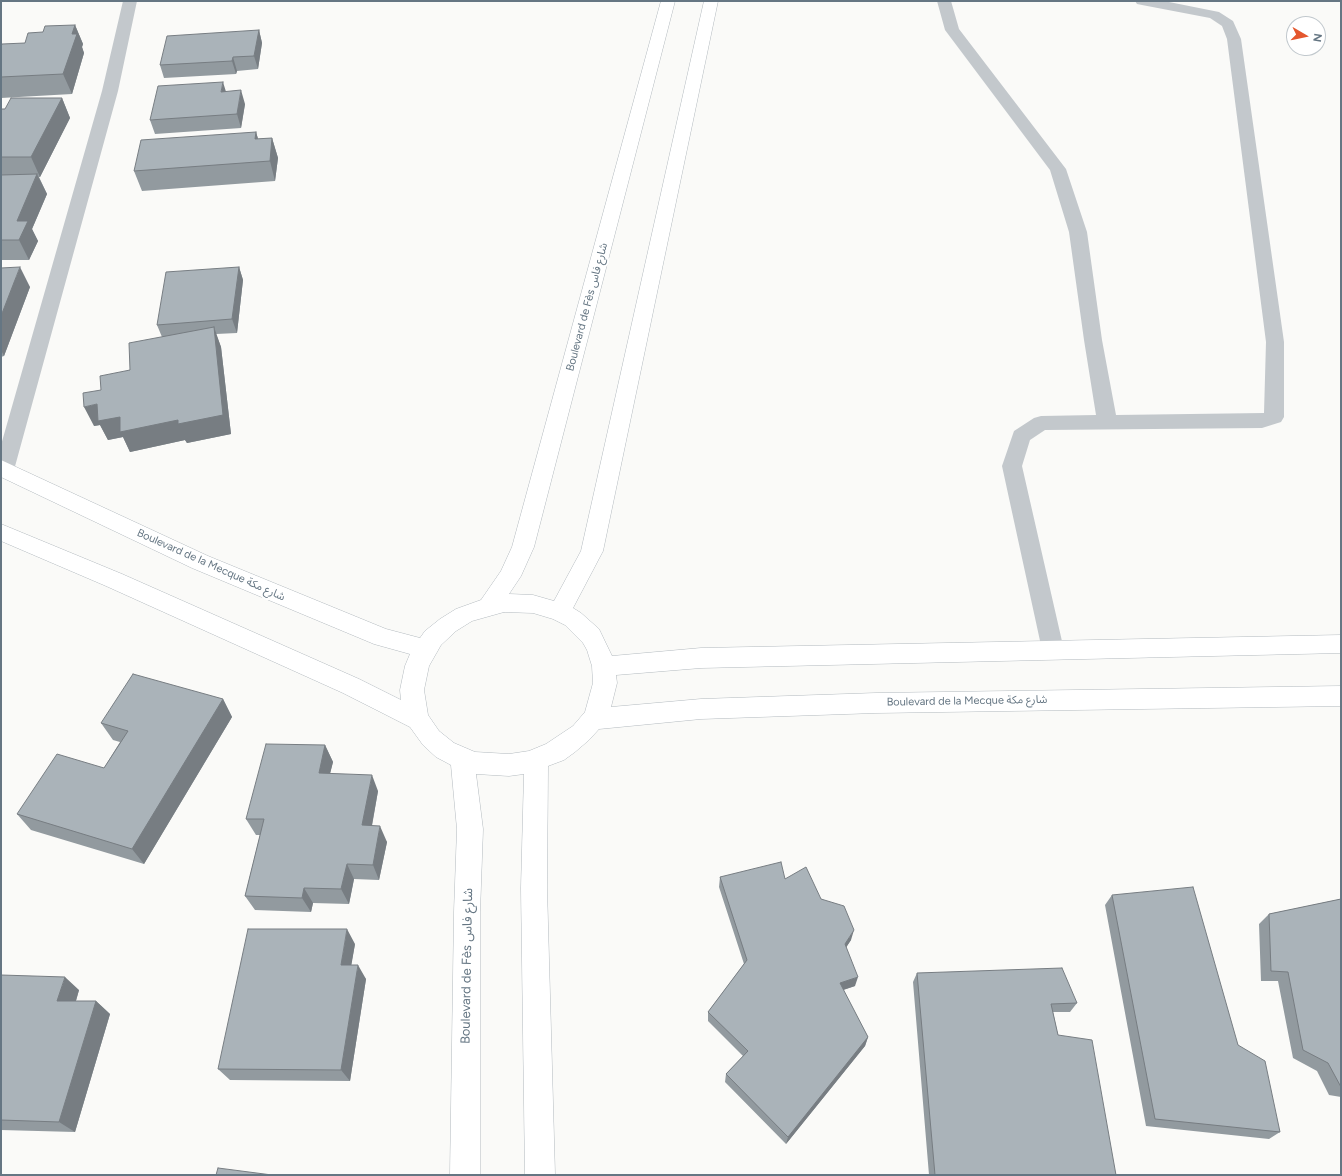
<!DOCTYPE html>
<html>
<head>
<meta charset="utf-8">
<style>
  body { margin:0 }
  #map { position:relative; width:1342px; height:1176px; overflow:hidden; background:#fafaf8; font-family:Figtree,sans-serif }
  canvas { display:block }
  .frame { position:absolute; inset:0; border:2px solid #657683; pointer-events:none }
  .north { position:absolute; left:1286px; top:16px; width:40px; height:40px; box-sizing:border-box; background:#fff; border:1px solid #c1c8cd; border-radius:50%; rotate:99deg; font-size:11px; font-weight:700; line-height:16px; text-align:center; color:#657683 }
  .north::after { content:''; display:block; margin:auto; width:14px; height:18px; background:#e4572e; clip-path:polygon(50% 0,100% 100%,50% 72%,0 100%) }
</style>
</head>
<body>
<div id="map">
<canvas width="1342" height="1176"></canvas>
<div class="frame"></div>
<div class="north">N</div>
</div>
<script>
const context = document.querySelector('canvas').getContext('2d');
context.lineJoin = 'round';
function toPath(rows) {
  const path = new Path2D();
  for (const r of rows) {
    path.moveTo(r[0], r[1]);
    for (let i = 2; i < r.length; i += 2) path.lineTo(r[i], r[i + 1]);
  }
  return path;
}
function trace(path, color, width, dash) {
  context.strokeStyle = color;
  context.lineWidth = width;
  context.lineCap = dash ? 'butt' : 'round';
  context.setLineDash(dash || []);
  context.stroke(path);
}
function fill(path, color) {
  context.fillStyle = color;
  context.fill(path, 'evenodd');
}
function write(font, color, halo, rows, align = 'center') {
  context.font = font + ' Figtree,"Noto Sans Arabic",sans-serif';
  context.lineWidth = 4;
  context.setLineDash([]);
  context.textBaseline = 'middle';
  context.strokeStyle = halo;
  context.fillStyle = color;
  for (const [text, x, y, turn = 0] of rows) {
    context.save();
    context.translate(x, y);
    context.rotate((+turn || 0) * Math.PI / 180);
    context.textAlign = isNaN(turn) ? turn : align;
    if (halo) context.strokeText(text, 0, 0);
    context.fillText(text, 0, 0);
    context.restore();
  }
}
const street = toPath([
  [123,1,137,1,118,91,14,470,11,475,4,478,1,477,1,445,102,91,123,1],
  [937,1,951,1,959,29,1066,169,1087,232,1102,340,1116,415,1264,413,1266,342,1227,39,1222,26,1210,18,1142,5,1137,4,1135,1,1164,1,1219,12,1233,21,1241,39,1284,342,1284,417,1281,422,1262,428,1045,430,1030,440,1022,466,1064,650,1061,657,1053,659,1045,657,1042,650,1002,466,1014,431,1034,418,1041,416,1096,415,1084,340,1069,232,1050,170,945,30,937,1]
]);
const secondary = toPath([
  [661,1,675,1,534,547,521,576,509,594,533,595,554,601,581,551,704,1,718,1,603,551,573,608,581,613,599,629,612,656,701,648,1341,635,1341,653,701,668,616,675,617,683,611,707,701,699,876,693,1341,686,1341,706,876,713,701,719,599,729,589,740,575,752,564,760,548,766,547,888,555,1175,525,1175,521,888,524,774,509,776,476,774,483,829,480,912,480,1175,450,1175,454,912,457,829,451,765,436,757,423,745,410,727,343,693,106,586,1,541,1,524,122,574,359,679,401,700,400,690,405,666,410,654,374,644,192,568,1,477,1,460,208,556,386,629,420,638,425,631,440,619,456,609,481,600,501,571,512,547,661,1],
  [504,612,533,613,553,619,565,625,583,643,587,650,592,666,593,683,585,712,573,726,546,744,529,751,509,754,475,752,454,743,439,731,428,715,424,690,429,666,441,645,456,631,472,621,504,612]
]);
const wall = toPath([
  [75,25,83,44,82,47,84,53,72,94,1,98,1,47,25,43,43,32],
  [259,30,262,43,258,69,237,71,236,74,164,78,160,65],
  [62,98,70,118,40,177,39,177,47,194,32,229,38,241,29,260,1,260,1,109,5,109],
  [245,104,241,128,155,134,150,120],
  [256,132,258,139,272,138,278,158,275,181,142,191,134,171],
  [239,267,243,280,237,333,216,334,221,347,231,434,187,443,185,440,130,452,123,437,108,440,100,425,94,426,101,390,130,370,162,337,157,325],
  [1,268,30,287,4,356,1,357],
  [223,699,232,717,144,864,31,830,17,814,104,768,120,742,113,740,101,723],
  [325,745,333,762,330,773,378,791,372,826,387,842,379,880,354,879,349,904,313,903,311,912,255,910,245,896,260,835,256,835,246,819],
  [720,877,785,879,821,899,851,940,846,947,855,986,843,990,868,1037,865,1046,786,1144,725,1082,726,1074,743,1056,708,1021,708,1012,744,964,719,887],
  [1112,895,1238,1045,1280,1132,1269,1139,1146,1126,1105,905],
  [1341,899,1341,1097,1329,1095,1317,1071,1293,1058,1278,981,1261,981,1259,924,1269,914],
  [355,944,351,965,366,979,350,1081,230,1080,218,1069],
  [917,973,1077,1003,1070,1012,1053,1012,1058,1035,1116,1175,929,1175,913,982],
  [1,975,79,990,76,1001,96,1001,110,1014,75,1132,1,1130]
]);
const shadedWall = toPath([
  [75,25,83,44,82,47,84,53,72,94,63,74,72,34],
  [259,30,262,43,258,69,254,56],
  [233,57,237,71,236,74,232,61],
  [223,82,227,95,221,92],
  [241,90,245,104,241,128,237,114],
  [62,98,70,118,40,177,31,157],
  [256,132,262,152,255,139],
  [272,138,278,158,275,181,270,161],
  [37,174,47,194,32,229,38,241,29,260,19,240,17,221],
  [20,267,30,287,4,356,1,350,1,316],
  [239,267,243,280,237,333,232,319],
  [214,327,221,347,231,434,187,443,185,440,130,452,123,437,108,440,100,425,94,426,84,407,97,404,120,417,178,420],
  [223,699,232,717,144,864,132,849],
  [325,745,333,762,326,790,319,773],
  [372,775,378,791,369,841,362,825],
  [380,826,387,842,379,880,373,865],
  [347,864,354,879,349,904,341,889],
  [304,888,313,903,311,912,302,898],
  [347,929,355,944,349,979,341,965],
  [854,930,851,940,842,954,845,944],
  [358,965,366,979,350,1081,341,1070],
  [65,977,79,990,72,1014,57,1001],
  [858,977,855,986,837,992,840,983],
  [96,1001,110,1014,75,1132,59,1122],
  [868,1037,865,1046,786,1144,788,1137]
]);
const building = toPath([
  [75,25,72,34,77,34,63,74,1,77,1,47,2,44,25,43,28,33,43,32,45,26,75,25],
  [259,30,254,56,233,57,232,61,160,65,167,36,259,30],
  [223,82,221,92,241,90,237,114,150,120,158,86,223,82],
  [11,98,62,98,31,157,1,157,1,109,5,109,11,98],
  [256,132,255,139,272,138,270,161,134,171,141,140,256,132],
  [37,174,17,221,28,221,19,240,1,240,1,175,37,174],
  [20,267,1,316,1,268,20,267],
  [239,267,232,319,157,325,166,272,239,267],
  [214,327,223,415,178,424,178,420,120,432,120,417,98,421,97,404,84,407,83,393,101,390,100,376,130,370,129,343,214,327],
  [133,674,223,699,132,849,17,814,57,754,104,768,128,731,101,723,133,674],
  [266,744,325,745,319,773,372,775,362,825,380,826,373,865,347,864,341,889,304,888,302,898,245,896,264,819,246,819,266,744],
  [781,862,785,879,806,867,821,899,844,906,854,930,845,944,858,977,840,983,868,1037,788,1137,726,1074,748,1051,708,1012,747,960,720,877,781,862],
  [1193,887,1238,1045,1265,1061,1280,1132,1155,1119,1112,895,1193,887],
  [1341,899,1341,1087,1328,1063,1303,1050,1288,972,1271,971,1269,914,1341,899],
  [248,929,347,929,341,965,358,965,341,1070,218,1069,248,929],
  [1062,968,1077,1003,1051,1004,1058,1035,1092,1040,1116,1175,935,1175,917,973,1062,968],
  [1,975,65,977,57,1001,96,1001,59,1122,1,1120,1,975],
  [218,1168,272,1175,216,1175,218,1168]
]);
const streetNames = [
  ["Boulevard de Fès شارع فاس",587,307,-75],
  ["Boulevard de la Mecque شارع مكة",211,565,24],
  ["Boulevard de la Mecque شارع مكة",967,701,-1]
];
const nearStreetnames = [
  ["Boulevard de Fès شارع فاس",467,966,-89]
];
trace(secondary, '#b3babf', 1);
fill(street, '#c3c8cc');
fill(secondary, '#fff');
fill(wall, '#929a9f');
fill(shadedWall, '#777d82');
fill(building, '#aab3b9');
trace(building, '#777d82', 1);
write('11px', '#657683', '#fff', streetNames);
write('13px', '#657683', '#fff', nearStreetnames);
</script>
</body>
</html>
